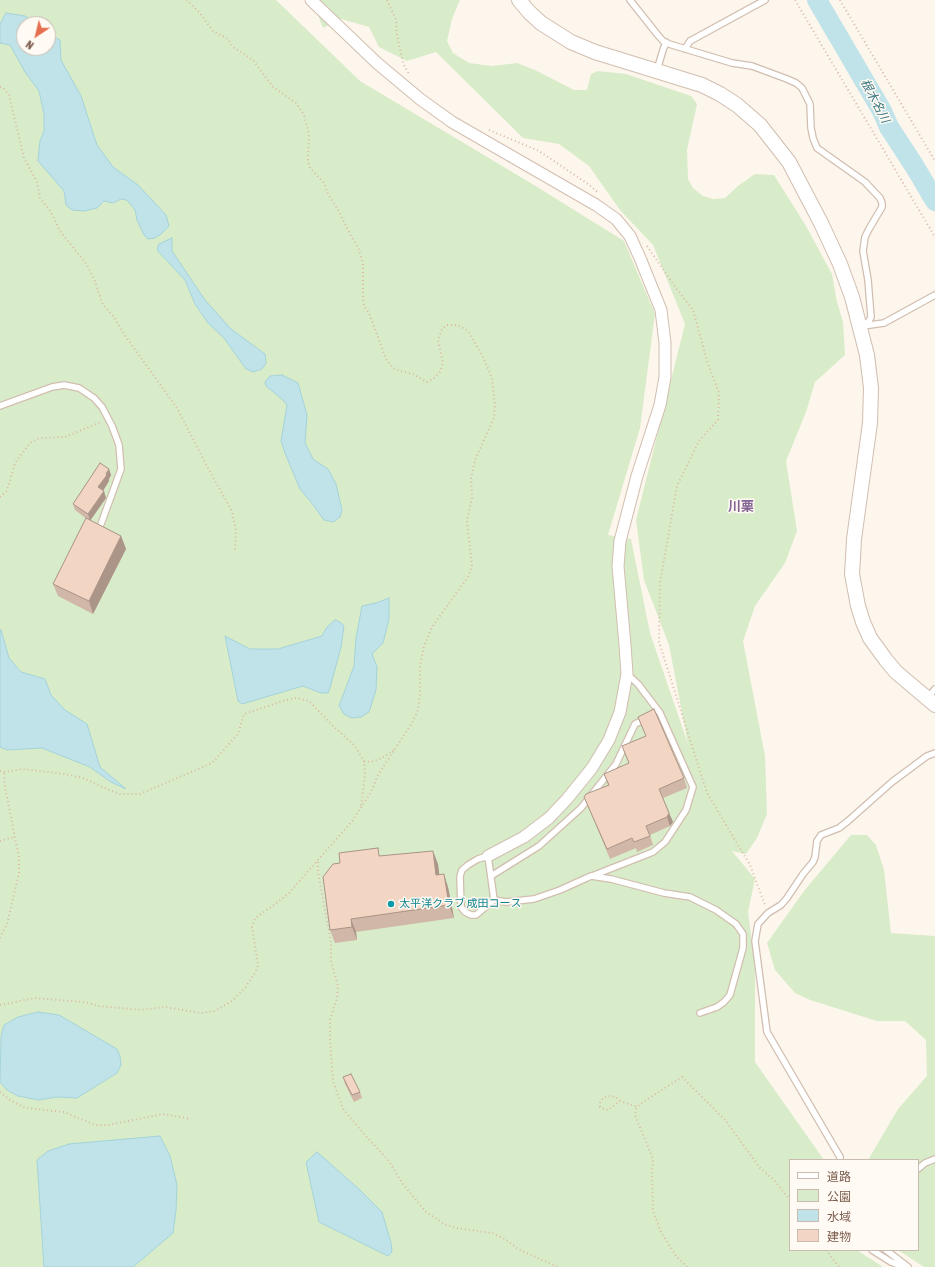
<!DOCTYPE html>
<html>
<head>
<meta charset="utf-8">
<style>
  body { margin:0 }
  #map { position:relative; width:935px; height:1267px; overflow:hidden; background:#fdf6ec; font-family:"Asap Condensed","Noto Sans JP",sans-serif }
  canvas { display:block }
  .legend { position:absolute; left:789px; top:1159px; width:130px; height:92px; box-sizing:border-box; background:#fffaf3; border:1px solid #cabbb1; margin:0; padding:5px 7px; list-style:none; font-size:12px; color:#7a5c4d }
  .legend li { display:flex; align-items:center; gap:8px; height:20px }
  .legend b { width:20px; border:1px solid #cabbb1 }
  .north { position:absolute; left:16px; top:16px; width:40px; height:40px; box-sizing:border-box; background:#fffaf3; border:1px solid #cabbb1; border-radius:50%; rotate:215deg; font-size:11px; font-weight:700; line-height:16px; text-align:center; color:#7a5c4d }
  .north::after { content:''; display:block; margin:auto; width:14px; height:18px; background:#e76f51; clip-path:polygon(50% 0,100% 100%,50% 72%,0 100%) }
</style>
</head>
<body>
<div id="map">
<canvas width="935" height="1267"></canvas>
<ul class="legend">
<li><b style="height:5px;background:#fff"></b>道路</li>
<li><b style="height:11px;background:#d8ecc9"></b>公園</li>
<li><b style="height:11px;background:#bfe3e8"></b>水域</li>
<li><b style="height:11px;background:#f3d5c3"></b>建物</li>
</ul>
<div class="north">N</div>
</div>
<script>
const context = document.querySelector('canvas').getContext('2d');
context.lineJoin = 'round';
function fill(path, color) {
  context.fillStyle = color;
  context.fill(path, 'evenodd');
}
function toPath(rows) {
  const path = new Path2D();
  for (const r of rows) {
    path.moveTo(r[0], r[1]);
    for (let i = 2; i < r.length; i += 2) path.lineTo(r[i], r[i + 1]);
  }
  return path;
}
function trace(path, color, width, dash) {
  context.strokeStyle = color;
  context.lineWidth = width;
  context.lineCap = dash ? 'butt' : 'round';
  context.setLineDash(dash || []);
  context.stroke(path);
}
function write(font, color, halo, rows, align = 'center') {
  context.font = font + ' "Asap Condensed","Noto Sans JP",sans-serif';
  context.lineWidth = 3;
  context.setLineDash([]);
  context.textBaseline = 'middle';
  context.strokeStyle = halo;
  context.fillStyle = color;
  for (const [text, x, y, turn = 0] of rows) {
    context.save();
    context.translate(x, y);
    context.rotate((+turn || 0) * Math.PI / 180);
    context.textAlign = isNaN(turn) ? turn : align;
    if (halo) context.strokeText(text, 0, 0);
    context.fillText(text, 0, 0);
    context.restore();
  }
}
const green = toPath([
  [0,0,276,0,360,81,534,185,624,241,655,314,640,428,608,535,631,539,650,633,688,744,669,645,644,580,636,520,685,324,653,245,620,210,589,166,559,144,523,138,436,52,407,61,379,47,369,27,341,19,323,28,312,0,460,0,452,19,447,41,453,53,469,63,492,66,517,63,535,70,574,90,587,90,591,74,598,71,626,74,691,96,697,104,687,150,688,179,693,188,703,196,713,199,725,198,738,186,755,174,774,175,806,226,832,274,837,302,843,322,845,355,815,382,806,412,786,461,797,531,785,563,755,606,743,641,765,756,767,814,757,838,746,854,732,851,755,879,748,912,755,966,755,1062,824,1160,790,1160,790,1250,857,1250,883,1267,0,1267],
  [24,24,48,24,48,48,24,48],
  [851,835,867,835,876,845,884,870,891,933,935,936,935,1267,924,1267,898,1250,918,1250,918,1160,868,1160,898,1109,927,1076,926,1040,905,1021,877,1021,810,1000,795,993,775,970,767,943,804,891]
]);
const water = toPath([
  [6,13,25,16,35,23,35,24,24,24,24,48,48,48,48,34,60,40,61,60,81,96,97,145,113,167,138,185,166,215,169,226,161,234,155,238,148,239,144,235,137,220,135,210,127,200,121,199,113,203,104,201,97,208,84,211,72,210,66,205,64,191,38,161,40,141,44,131,44,114,39,91,25,72,10,45,0,43,0,24,6,13],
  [172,238,172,251,205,300,231,329,265,354,266,363,262,369,253,372,246,369,224,338,208,323,195,304,185,280,157,250,159,244,172,238],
  [282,375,298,383,307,415,305,443,313,459,328,469,336,484,342,510,340,517,333,522,324,520,311,502,300,489,285,453,281,441,287,405,283,400,266,386,265,382,270,376,282,375],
  [389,598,389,619,383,643,372,654,377,667,376,690,369,712,361,717,352,718,344,714,339,706,354,666,356,638,362,606,376,603,389,598],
  [335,620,340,622,344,626,341,647,330,688,328,693,321,693,303,686,242,704,238,701,225,636,250,649,278,649,322,636,327,627,335,620],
  [0,630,1,630,9,658,21,672,45,679,51,695,65,710,87,724,100,767,126,789,111,782,90,767,42,748,7,750,0,747,0,630],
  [38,1012,59,1015,117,1049,120,1056,121,1065,117,1073,77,1098,57,1097,39,1100,18,1096,7,1090,0,1082,1,1036,4,1025,18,1017,38,1012],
  [160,1136,170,1156,177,1185,176,1211,173,1233,133,1267,44,1267,37,1160,48,1151,69,1144,160,1136],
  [317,1152,360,1190,382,1212,391,1243,392,1252,388,1256,319,1222,306,1162,317,1152]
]);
const river = toPath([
  [817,0,882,111,889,127,915,167,935,201]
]);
const path = toPath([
  [387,0,396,20,397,35,403,63,409,74],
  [795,0,935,237],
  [840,0,935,161],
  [0,87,3,88,9,95,24,158,37,182,40,198,51,212,60,231,87,265,94,279,103,305,114,317,124,334,177,408,209,470,232,511,236,531,235,551],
  [489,130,539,151,588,184,599,193],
  [647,246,676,288,693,310,707,361,719,393,718,420,699,441,677,486,660,583,659,642,707,793,750,865,765,905],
  [0,497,7,491,15,463,30,443,39,438,65,437,101,422],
  [364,761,371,762,382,758,394,750],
  [0,771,4,772,22,769,65,774,83,778,109,790,120,794,140,794,212,763,238,734,244,714,283,701,296,698,309,701,332,725,354,745,364,761,365,775,361,807],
  [0,841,14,837],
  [318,862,318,872,331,942,331,961,338,986,337,998,330,1020,330,1041,333,1081,343,1109,364,1134,389,1161,402,1183,426,1212,444,1224,456,1228,492,1233,505,1239,518,1249,558,1267],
  [0,938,7,924,19,873,19,858,5,787,4,772],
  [0,1005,35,998,84,1002,99,1006,141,1010,165,1007,201,1013,215,1011,232,1001,245,988,255,973,258,965,252,927,255,918,274,905,289,893,353,820,371,792,378,775,412,723,418,710,420,694,420,666,424,646,432,627,468,577,472,566,467,521,472,498,471,478,475,460,494,418,495,406,492,378,483,357,468,331,458,325,447,325,442,329,438,340,443,363,440,372,433,379,427,382,413,374,400,371,393,368,386,359,369,313,364,306,363,295,363,263,358,247,351,236,337,208,328,194,324,183,310,168,308,160,309,135,304,115,296,103,273,87,253,60,233,47,228,39,213,31,199,12,187,0],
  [0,1092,11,1101,26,1108,64,1112,95,1125,108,1125,163,1114,191,1119],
  [620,1101,616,1097,608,1096,603,1098,600,1103,600,1107,604,1109,608,1110,620,1101,638,1107],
  [826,1250,839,1267],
  [687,1267,676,1256,661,1232,653,1211,652,1171,653,1159,635,1115,636,1109,640,1104,682,1077,726,1121,759,1167,774,1180,790,1200]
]);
const service = toPath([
  [630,0,657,34,663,41,669,44,732,63,752,66,787,79,796,83,802,88,810,104,811,128,813,138,817,148,865,182,880,198,882,203,882,207,869,229,865,237,863,251,868,280,871,317,869,321,861,326],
  [685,49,690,41,765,0],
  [657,70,663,50,666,42],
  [863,326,884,323,935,295],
  [0,406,52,387,64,385,79,388,94,398,102,407,112,426,119,445,121,469,101,524],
  [927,698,935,689],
  [488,856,494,900,476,915,471,915,465,912,461,907,460,876,462,870,468,865,478,859,488,856],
  [491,876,539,846,581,808,616,764,635,724,646,719],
  [592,876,653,852,665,842,686,810,693,787,660,713,638,684,627,674],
  [494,900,506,902,534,899,560,890,591,876,611,879,664,893,690,897,716,910,736,924,743,934,743,948,730,995,724,1002,717,1007,700,1013],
  [840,1160,840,1157,767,1032,755,941,758,924,768,913,781,905,787,898,803,874,813,862,815,857,817,841,821,835,839,828,848,821,892,782,927,756,935,753],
  [918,1169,925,1163,935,1159],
  [872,1250,891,1262,904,1267],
  [886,1250,908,1267]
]);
const minor = toPath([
  [311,0,377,63,420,99,452,122,596,205,616,219,630,236,640,258,661,310,665,343,665,377,660,405,637,476,620,541,618,566,625,645,627,674,620,712,609,740,592,768,567,799,549,818,524,837,488,856]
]);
const tertiary = toPath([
  [519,0,529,12,541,23,571,42,595,52,702,85,720,94,737,105,760,125,789,162,821,223,840,264,852,297,867,355,871,388,870,423,854,539,853,558,852,574,858,606,863,622,870,638,886,660,896,672,935,705]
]);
const wall = toPath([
  [109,469,111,475,109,479,109,481,103,491,106,498,90,520,121,536,126,549,93,614,58,596,53,584,87,519,75,510,73,504],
  [638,717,684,778,687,788,663,798,673,822,670,826,650,835,653,845,637,852,636,848,610,859,588,806,584,797,608,785,604,774,629,764,622,746,646,736],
  [380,856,438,864,439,875,448,887,454,918,356,932,357,940,335,943,330,930,340,863],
  [343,1077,360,1092,362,1098,354,1102,345,1084]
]);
const shadedWall = toPath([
  [109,469,111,475,109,479,109,481,101,494,98,487,106,474],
  [104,491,106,498,90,521,88,514],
  [121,536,126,549,93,614,89,601],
  [669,813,673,822,670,826,667,817],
  [433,851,438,864,441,888,436,875],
  [444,874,448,887,454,918,449,905],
  [351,919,356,932,357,940,352,927]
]);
const building = toPath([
  [100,463,109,469,106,474,107,475,98,487,104,491,88,514,73,504,100,463],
  [86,518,121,536,89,601,53,584,86,518],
  [654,709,684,778,659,789,669,813,667,817,646,826,650,836,634,842,632,838,607,849,584,797,586,794,609,785,604,774,629,763,622,746,646,736,638,717,654,709],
  [378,848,379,856,433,851,436,875,444,874,449,905,351,919,352,927,330,930,323,877,333,864,340,863,339,853,378,848],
  [351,1074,360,1092,352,1095,343,1077,351,1074]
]);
const markers = [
  [391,904,4,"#0f9aa8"]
];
const cultureNames = [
  ["太平洋クラブ 成田コース",399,904]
];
const waterNames = [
  ["根木名川",875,101,62]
];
const quarterNames = [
  ["川栗",741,507]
];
fill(green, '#d8ecc9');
fill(water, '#bfe3e8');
trace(water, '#a5d3da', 1);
trace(river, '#bfe3e8', 20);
trace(service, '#d1beb0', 8);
trace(minor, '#d1beb0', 13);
trace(tertiary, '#d1beb0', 16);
trace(path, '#d9b8a5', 2, [1, 3]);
trace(service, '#fff', 5.5);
trace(minor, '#fff', 11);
trace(tertiary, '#fff', 14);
fill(wall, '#d1b7a8');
fill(shadedWall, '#aa9588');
fill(building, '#f3d5c3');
trace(building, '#aa9588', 1);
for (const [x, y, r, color] of markers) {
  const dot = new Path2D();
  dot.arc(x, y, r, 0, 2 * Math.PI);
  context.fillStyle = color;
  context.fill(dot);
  trace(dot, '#fffaf3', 1.5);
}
write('11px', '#0d838f', '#fffaf3', cultureNames, 'left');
write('italic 12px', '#437c86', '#fffaf3', waterNames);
write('bold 13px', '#846695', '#fffaf3', quarterNames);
</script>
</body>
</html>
